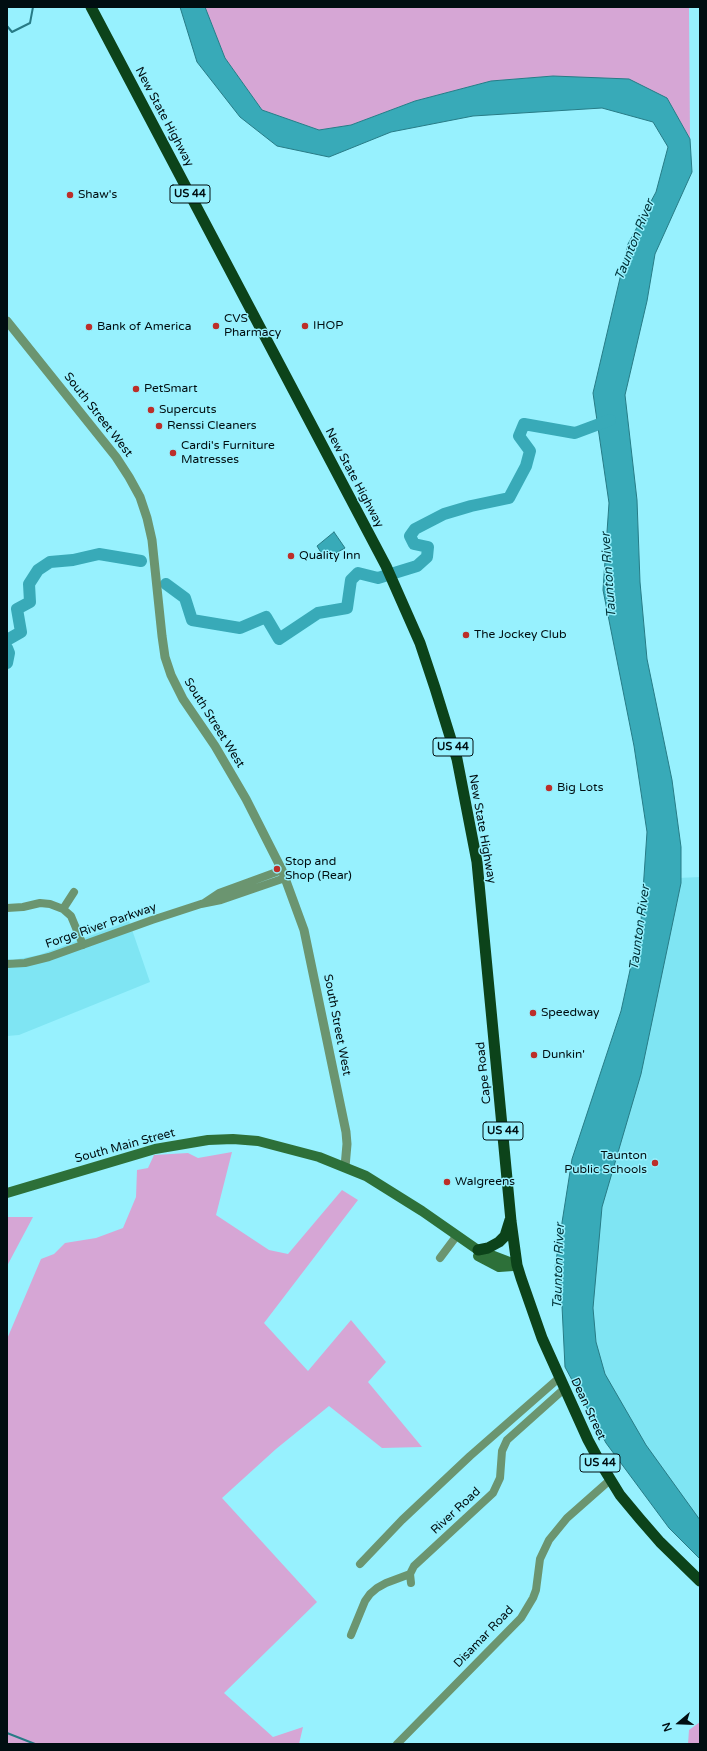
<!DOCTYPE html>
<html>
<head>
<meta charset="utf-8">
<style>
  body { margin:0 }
  #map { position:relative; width:707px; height:1751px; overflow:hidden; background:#97f1fe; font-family:"Varela Round",sans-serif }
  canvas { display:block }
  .frame { position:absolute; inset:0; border:8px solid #000e11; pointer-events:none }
  .north { position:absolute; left:659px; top:1703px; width:40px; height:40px; -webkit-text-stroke:3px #97f1fe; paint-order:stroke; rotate:251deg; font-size:11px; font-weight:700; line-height:16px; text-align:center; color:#000e11 }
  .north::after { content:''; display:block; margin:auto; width:14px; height:18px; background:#000e11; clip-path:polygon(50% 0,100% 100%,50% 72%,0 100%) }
</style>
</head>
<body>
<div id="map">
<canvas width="707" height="1751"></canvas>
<div class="frame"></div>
<div class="north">N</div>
</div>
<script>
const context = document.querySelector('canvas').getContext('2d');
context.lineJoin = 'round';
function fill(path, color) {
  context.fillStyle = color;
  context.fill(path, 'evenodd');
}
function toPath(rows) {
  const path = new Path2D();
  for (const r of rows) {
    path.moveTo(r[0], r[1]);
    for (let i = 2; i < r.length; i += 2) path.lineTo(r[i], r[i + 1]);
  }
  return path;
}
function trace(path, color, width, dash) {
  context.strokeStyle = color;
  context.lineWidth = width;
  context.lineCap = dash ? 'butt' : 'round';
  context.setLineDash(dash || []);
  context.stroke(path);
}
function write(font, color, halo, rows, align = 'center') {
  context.font = font + ' "Varela Round",sans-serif';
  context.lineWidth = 3;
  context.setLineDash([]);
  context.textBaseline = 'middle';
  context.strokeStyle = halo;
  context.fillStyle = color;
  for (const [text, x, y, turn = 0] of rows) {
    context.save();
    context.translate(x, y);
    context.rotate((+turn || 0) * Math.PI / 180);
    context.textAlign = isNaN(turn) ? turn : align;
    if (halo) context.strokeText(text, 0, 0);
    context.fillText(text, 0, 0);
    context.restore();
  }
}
const built = toPath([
  [700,877,700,1526,652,1462,602,1376,591,1322,598,1206,678,878],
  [129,921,150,982,19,1035,7,1036,7,959,13,960,39,955]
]);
const green = toPath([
  [205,7,689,7,690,139,667,98,553,76,491,81,415,101,351,125,319,130,262,110,225,58],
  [232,1152,216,1215,269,1250,288,1254,342,1190,358,1200,264,1323,308,1371,351,1320,386,1362,368,1382,422,1447,382,1448,329,1406,276,1449,222,1498,317,1602,224,1693,273,1737,303,1727,299,1744,7,1744,7,1339,41,1259,54,1254,65,1243,96,1238,123,1228,136,1197,137,1170,148,1168,154,1155,188,1153,198,1158],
  [7,1217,33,1217,7,1266],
  [700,1722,700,1744,688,1744,689,1730]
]);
const water = toPath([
  [180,7,205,7,225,58,262,110,319,130,351,125,415,101,491,81,553,76,629,79,667,98,690,139,692,172,655,254,647,301,625,395,637,500,640,582,647,659,672,780,681,847,681,883,641,1074,602,1207,593,1308,596,1342,605,1374,646,1445,700,1520,700,1559,669,1528,606,1443,565,1367,562,1306,555,1267,572,1159,621,1011,641,920,647,832,634,746,603,590,609,503,593,393,628,244,656,192,668,147,653,122,602,108,473,116,391,132,329,157,277,146,240,117,197,62,180,7],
  [334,532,345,548,325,559,317,546,334,532]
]);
const stream = toPath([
  [7,26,12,32,30,23,33,7],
  [7,1733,35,1744]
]);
const river = toPath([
  [166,584,185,598,192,620,240,628,266,617,279,639,318,613,347,608,351,580,358,573,378,578,417,566,427,557,428,547,414,544,410,536,415,529,444,514,471,506,509,498,526,466,530,451,519,436,524,424,575,433,610,420],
  [7,640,21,632,17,609,30,602,29,584,38,570,50,562,73,560,99,554,141,561],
  [7,648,9,653,7,663]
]);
const minor = toPath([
  [204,903,219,893,282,870],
  [7,908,23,907,40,903,50,904,63,909,71,916,83,945],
  [63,909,74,892],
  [7,964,25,963,49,957,152,920,201,904,221,900,285,878],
  [440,1258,455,1238],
  [360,1564,402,1520,470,1456,559,1378],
  [411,1583,410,1574,414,1566,493,1493,500,1478,502,1451,507,1440,564,1389],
  [351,1635,365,1601,370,1594,377,1588,386,1583,410,1574],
  [397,1744,521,1618,533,1598,536,1590,540,1559,549,1540,567,1518,610,1480]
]);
const tertiary = toPath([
  [7,321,116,457,129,477,140,497,147,518,152,540,162,636,165,657,171,675,183,699,215,746,246,799,282,870,304,930,346,1132,347,1144,345,1167]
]);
const secondary = toPath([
  [7,1193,155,1149,208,1140,233,1139,258,1141,319,1157,366,1176,422,1211,478,1250,517,1265],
  [478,1256,499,1267,513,1266]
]);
const trunk = toPath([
  [91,7,386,566,420,643,435,688,457,759,477,862,511,1221,517,1265,521,1278,542,1338,588,1440,601,1464,620,1495,640,1519,660,1542,700,1581],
  [478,1250,488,1248,499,1242,505,1236,510,1220]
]);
const markers = [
  [70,195,4,"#bc2e29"],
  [216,326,4,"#bc2e29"],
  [305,326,4,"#bc2e29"],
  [89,327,4,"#bc2e29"],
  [136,389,4,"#bc2e29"],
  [151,410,4,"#bc2e29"],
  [159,426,4,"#bc2e29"],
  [173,453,4,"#bc2e29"],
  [291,556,4,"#bc2e29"],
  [466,635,4,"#bc2e29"],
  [549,788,4,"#bc2e29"],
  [277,869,4,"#bc2e29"],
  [533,1013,4,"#bc2e29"],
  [534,1055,4,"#bc2e29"],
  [655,1163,4,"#bc2e29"],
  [447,1182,4,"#bc2e29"]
];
const shields = [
  [190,194,40],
  [453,747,40],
  [503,1131,40],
  [600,1463,40]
];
const shieldNames = [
  ["US 44",190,194],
  ["US 44",453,747],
  ["US 44",503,1131],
  ["US 44",600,1463]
];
const streetNames = [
  ["New State Highway",164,117,62],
  ["South Street West",98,415,52],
  ["New State Highway",354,478,62],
  ["South Street West",214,723,58],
  ["New State Highway",482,829,80],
  ["Forge River Parkway",101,926,-19],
  ["South Street West",337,1025,79],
  ["Cape Road",484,1073,-96],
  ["South Main Street",125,1146,-15],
  ["Dean Street",588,1409,65],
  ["River Road",456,1511,-43],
  ["Disamar Road",484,1637,-46]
];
const poiNames = [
  ["Shaw's",78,195],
  ["CVS",224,319],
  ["Pharmacy",224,333],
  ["IHOP",313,326],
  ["Bank of America",97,327],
  ["PetSmart",144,389],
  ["Supercuts",159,410],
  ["Renssi Cleaners",167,426],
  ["Cardi's Furniture",181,446],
  ["Matresses",181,460],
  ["Quality Inn",299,556],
  ["The Jockey Club",474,635],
  ["Big Lots",557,788],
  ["Stop and",285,862],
  ["Shop (Rear)",285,876],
  ["Speedway",541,1013],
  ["Dunkin'",542,1055],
  ["Taunton",647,1156,"right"],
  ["Public Schools",647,1170,"right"],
  ["Walgreens",455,1182]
];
const waterNames = [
  ["Taunton River",635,240,-68],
  ["Taunton River",609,575,-94],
  ["Taunton River",640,928,-82],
  ["Taunton River",559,1266,-88]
];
fill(built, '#7fe5f3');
fill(green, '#d6a6d5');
fill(water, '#38aab8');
trace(water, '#277b86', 1);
trace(stream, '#277b86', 2);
trace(river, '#38aab8', 12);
trace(minor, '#6b9570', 8);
trace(tertiary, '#6b9570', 9);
trace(secondary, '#2d7039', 10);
trace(trunk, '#0c431a', 11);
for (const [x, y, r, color] of markers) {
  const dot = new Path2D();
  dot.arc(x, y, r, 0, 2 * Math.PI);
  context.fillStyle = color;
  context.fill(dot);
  trace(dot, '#97f1fe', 1.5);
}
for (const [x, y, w] of shields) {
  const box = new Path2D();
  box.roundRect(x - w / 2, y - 9, w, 18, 3);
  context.fillStyle = '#97f1fe';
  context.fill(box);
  trace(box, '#000e11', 1);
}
write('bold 11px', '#000e11', null, shieldNames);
write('12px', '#000e11', '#97f1fe', streetNames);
write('12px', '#000e11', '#97f1fe', poiNames, 'left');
write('italic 13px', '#003339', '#97f1fe', waterNames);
</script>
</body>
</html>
